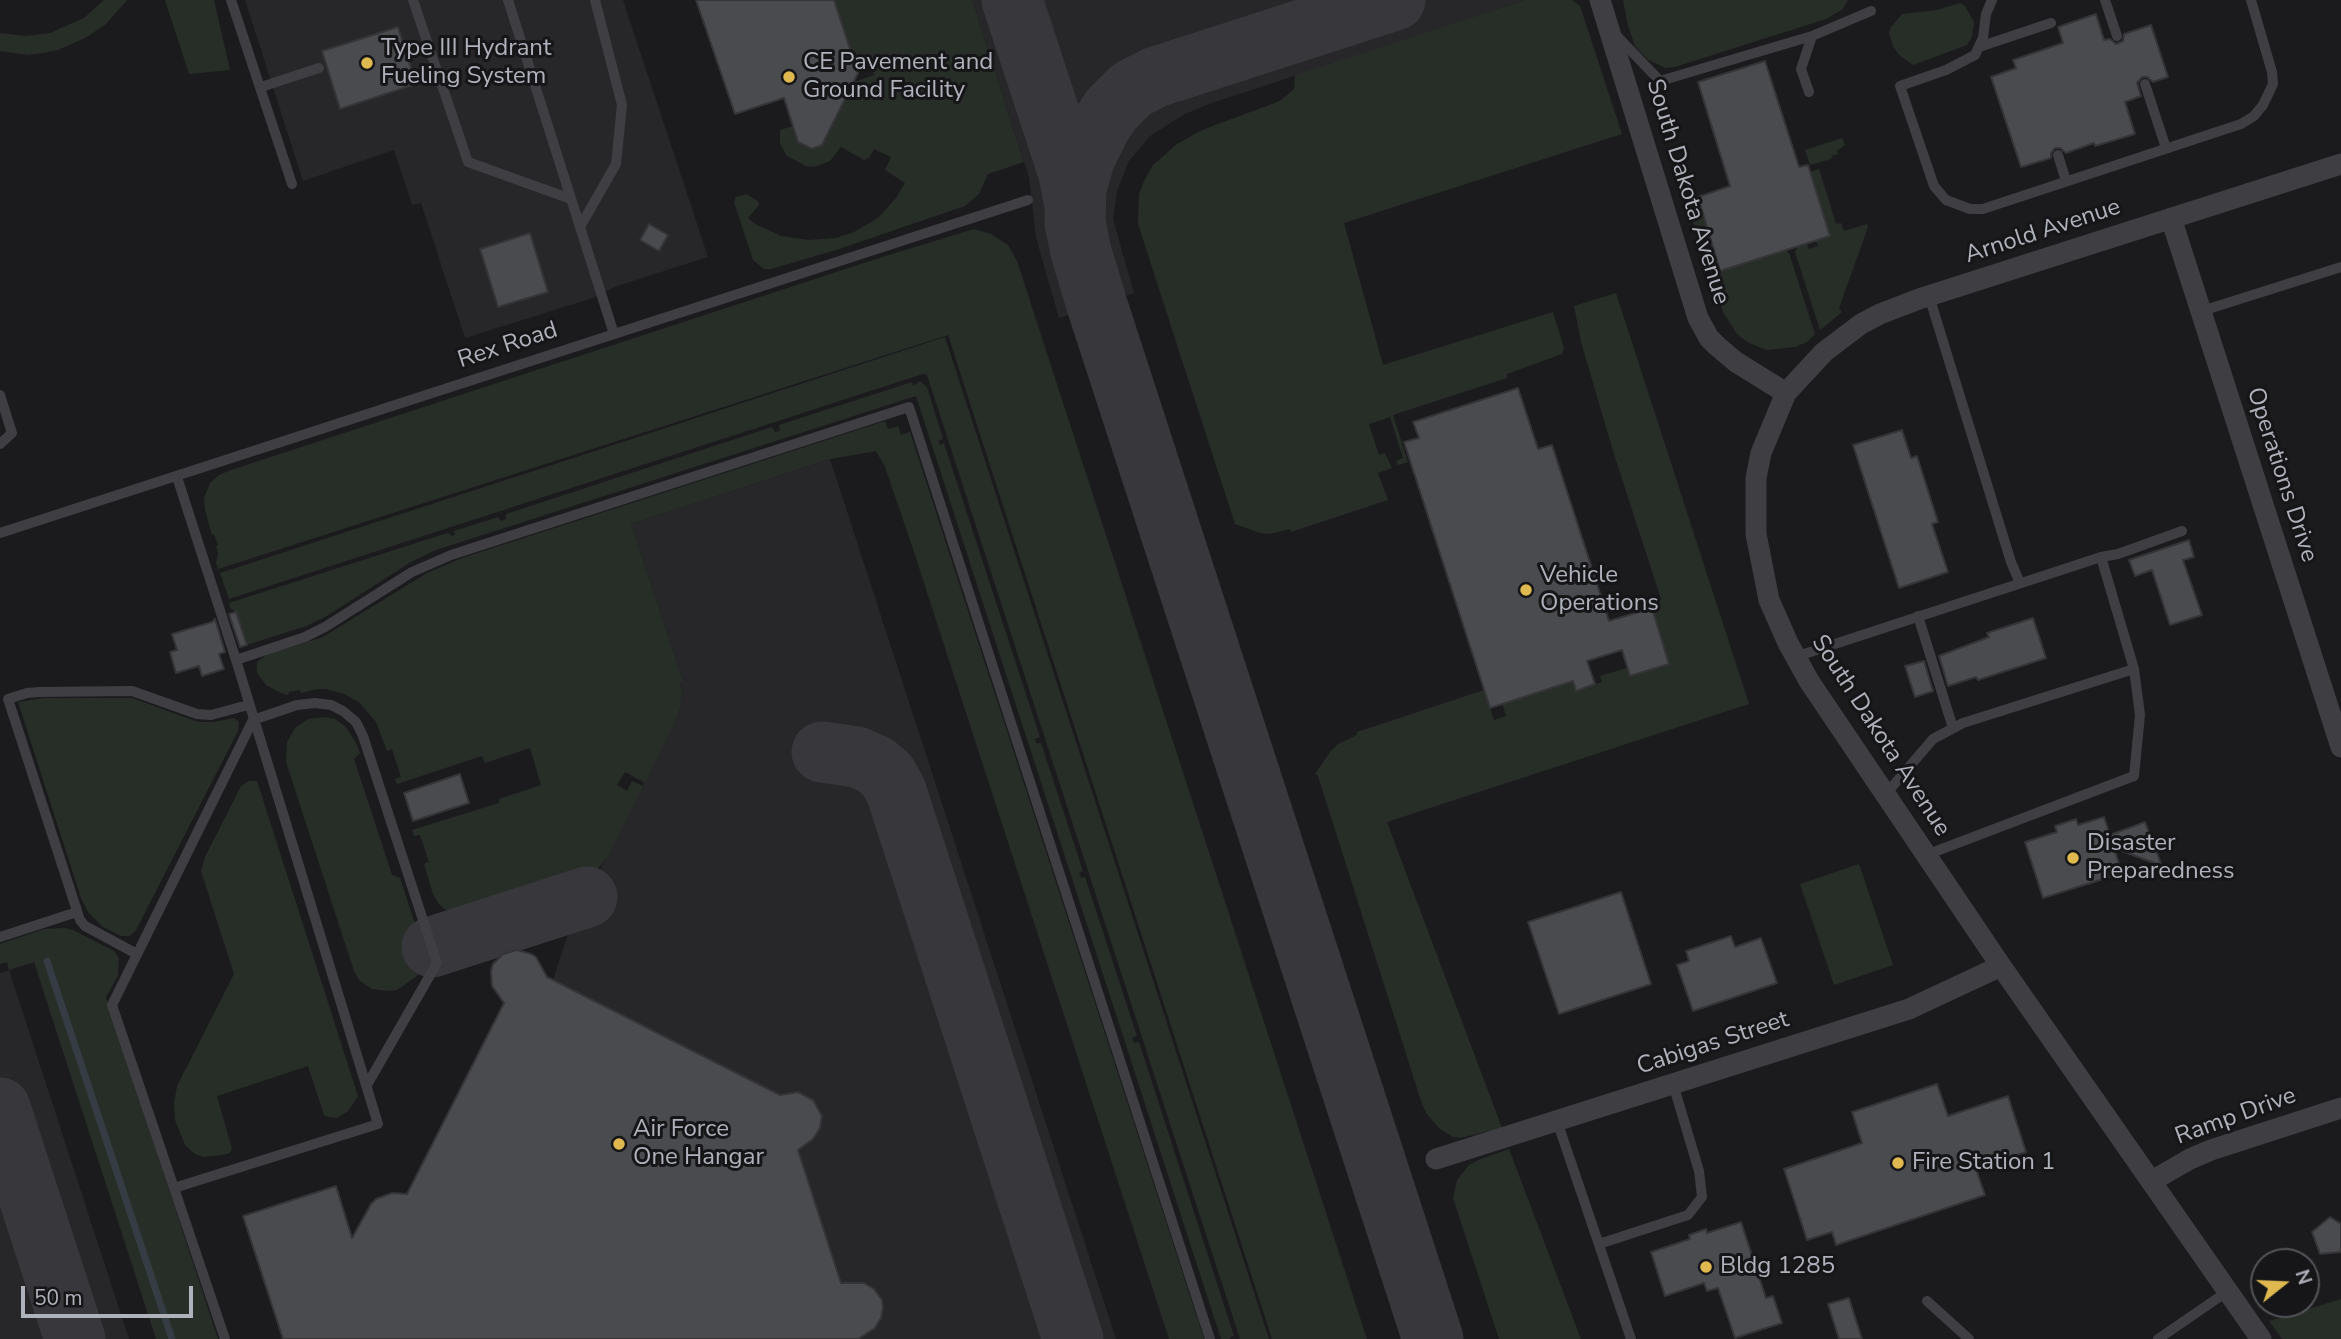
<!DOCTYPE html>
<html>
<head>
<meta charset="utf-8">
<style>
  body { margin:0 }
  #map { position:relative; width:2341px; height:1339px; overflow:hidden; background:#1b1b1d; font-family:"Nunito Sans",sans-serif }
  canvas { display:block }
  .north { position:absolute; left:2250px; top:1248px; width:70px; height:70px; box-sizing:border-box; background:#161618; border:2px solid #535459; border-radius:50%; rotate:72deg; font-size:19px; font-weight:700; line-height:28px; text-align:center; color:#afb1bb }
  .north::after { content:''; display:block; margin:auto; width:24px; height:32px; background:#dfb950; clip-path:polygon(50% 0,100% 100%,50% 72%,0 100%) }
  .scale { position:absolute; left:21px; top:1286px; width:172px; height:32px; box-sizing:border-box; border:4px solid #afb1bb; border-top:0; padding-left:9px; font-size:21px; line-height:24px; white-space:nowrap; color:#afb1bb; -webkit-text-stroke:5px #161618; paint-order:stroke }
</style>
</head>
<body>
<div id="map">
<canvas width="2341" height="1339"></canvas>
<div class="north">N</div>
<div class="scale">50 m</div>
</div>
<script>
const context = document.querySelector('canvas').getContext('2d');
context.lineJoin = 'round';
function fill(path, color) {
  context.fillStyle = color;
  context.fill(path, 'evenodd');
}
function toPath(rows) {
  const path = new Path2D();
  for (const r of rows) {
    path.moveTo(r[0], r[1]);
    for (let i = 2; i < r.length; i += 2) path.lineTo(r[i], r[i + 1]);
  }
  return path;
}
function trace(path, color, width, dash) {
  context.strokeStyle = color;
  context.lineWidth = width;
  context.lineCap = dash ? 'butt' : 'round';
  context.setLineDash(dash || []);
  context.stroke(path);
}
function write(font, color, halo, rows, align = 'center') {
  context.font = font + ' "Nunito Sans",sans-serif';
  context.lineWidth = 6;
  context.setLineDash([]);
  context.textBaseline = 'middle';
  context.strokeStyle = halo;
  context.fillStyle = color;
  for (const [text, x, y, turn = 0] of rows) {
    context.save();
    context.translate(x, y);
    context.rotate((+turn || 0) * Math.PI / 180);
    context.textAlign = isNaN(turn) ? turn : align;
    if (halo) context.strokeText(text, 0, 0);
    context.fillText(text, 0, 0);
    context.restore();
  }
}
const built = toPath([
  [245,0,623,0,708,257,617,286,593,298,465,338,421,203,412,205,394,150,303,181],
  [972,0,1525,0,1212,103,1185,114,1150,136,1129,161,1117,191,1113,219,1134,293,1059,318,1036,238,1029,177],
  [830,459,1116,1339,858,1339,879,1323,883,1306,878,1294,869,1285,858,1282,843,1286,797,1146,802,1145,813,1139,820,1128,822,1116,813,1100,798,1092,780,1095,553,980,569,931,679,713,682,695,680,682,683,681,631,524],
  [9,970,129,1339,0,1339,0,973]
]);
const green = toPath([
  [104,0,127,0,105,25,85,38,58,50,43,53,28,55,0,51,0,33,26,36,50,33,84,18],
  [165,0,214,0,230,70,189,74],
  [834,0,972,0,1024,162,988,174,979,194,965,206,836,250,771,269,764,269,753,260,734,202,736,197,746,194,758,201,759,205,748,218,755,224,781,236,808,240,836,238,854,232,878,218,896,198,905,183,885,170,891,157,874,149,869,158,864,160,841,147,830,161,814,167,806,166,787,156,780,144,780,130,793,126,801,145,812,149,822,145,854,82,874,75,867,56,854,60],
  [1525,0,1572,0,1580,6,1622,134,1344,223,1383,365,1553,312,1564,348,1562,354,1507,374,1507,378,1393,415,1408,462,1398,465,1396,461,1403,458,1390,417,1369,424,1379,455,1385,453,1392,468,1378,473,1388,500,1291,532,1290,529,1270,534,1260,533,1235,524,1138,224,1139,194,1144,181,1153,165,1177,144,1202,130,1280,101,1294,89,1295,75],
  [1623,0,1848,0,1843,9,1826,19,1675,67,1665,68,1647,59,1635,46,1628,26],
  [1960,3,1965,6,1974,22,1972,37,1967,45,1913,65,1899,55,1893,46,1889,32,1891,27,1902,14,1937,10],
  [1842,138,1845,145,1837,151,1838,154,1833,155,1831,159,1810,165,1805,150],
  [1819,169,1836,224,1841,223,1844,231,1867,224,1868,227,1839,308,1842,312,1820,330,1795,252,1798,246,1807,244,1809,249,1818,246,1816,241,1830,236,1810,172],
  [1698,197,1711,242,1706,244,1700,243,1686,201],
  [974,229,991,234,1008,245,1017,261,1367,1339,1272,1339,948,335,218,569,216,563,218,553,216,546,218,545,214,534,212,535,205,510,204,498,210,483,219,475,231,470,876,259],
  [1713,248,1720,271,1785,250,1789,253,1815,334,1807,342,1795,347,1767,350,1749,343,1737,334,1723,312,1704,254],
  [1616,293,1749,704,1387,822,1502,1128,1460,1138,1453,1137,1440,1129,1426,1113,1420,1098,1318,776,1315,774,1330,752,1338,744,1357,735,1357,732,1484,690,1494,720,1506,716,1498,690,1521,698,1561,685,1557,671,1587,661,1589,664,1570,671,1576,691,1602,682,1600,676,1627,668,1631,676,1669,664,1651,603,1661,599,1613,451,1581,342,1574,306],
  [945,337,1269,1339,1240,1339,927,375,923,374,229,599,220,573],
  [920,381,927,387,943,439,938,441,940,445,944,443,1040,737,1035,739,1036,743,1041,743,1083,871,1079,873,1081,878,1085,877,1137,1036,1132,1038,1134,1043,1139,1042,1234,1336,1230,1337,1230,1339,1221,1339,916,396,436,550,411,562,325,617,306,626,247,645,236,612,230,608,229,603,444,534,449,533,451,536,455,535,454,531,498,517,501,521,506,519,506,514,772,427,775,432,780,431,779,425,912,382,913,386],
  [885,421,888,429,898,426,901,435,910,432,1204,1339,1169,1339,912,546,885,467,876,451,830,459,631,524,683,681,680,683,682,695,679,713,645,783,625,772,617,785,627,791,632,781,643,786,608,856,593,875,576,882,478,915,477,912,473,912,466,914,466,917,448,912,439,904,433,894,424,864,429,862,420,835,414,836,412,830,499,803,499,799,541,785,530,748,485,763,482,756,397,784,395,779,401,777,392,749,387,751,376,722,359,702,344,694,326,689,318,689,301,693,300,690,289,692,288,695,281,693,266,685,257,673,257,662,268,654,323,637,427,573,462,558],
  [43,698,132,698,198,722,213,722,234,718,239,722,238,731,136,930,130,936,121,936,103,927,88,912,81,898,18,702],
  [326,717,335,719,345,726,355,741,360,753,354,759,392,875,400,878,422,945,423,961,417,976,397,990,389,991,372,989,359,980,354,971,286,762,287,742,295,728,308,719],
  [249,781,257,781,358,1096,348,1111,342,1115,337,1118,328,1117,324,1115,308,1066,217,1096,232,1149,230,1153,222,1155,204,1157,195,1154,185,1145,175,1120,174,1104,177,1086,234,974,201,871,205,857,235,798,241,786],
  [1859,864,1893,965,1834,985,1800,884],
  [64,928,73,930,114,951,119,958,118,976,106,997,218,1339,156,1339,34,962,9,970,7,962,0,964,0,944,44,929],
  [1509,1149,1581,1339,1499,1339,1453,1198,1457,1180,1468,1166,1478,1160],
  [2341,1299,2341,1339,2282,1339,2269,1321]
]);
const stream = toPath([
  [47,961,172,1339]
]);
const taxiway = toPath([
  [1012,0,1069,174,1075,206],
  [1395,0,1156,77,1132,89,1111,110,1101,125,1085,157,1076,188,1075,223,1081,252,1097,305,1433,1339],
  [822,752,857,757,875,765,887,775,896,791,1073,1339],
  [432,947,587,897],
  [0,1108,75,1339]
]);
const building = toPath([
  [696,0,834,0,858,73,822,145,812,149,798,142,784,98,735,114,696,0],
  [2096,14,2104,40,2110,39,2116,44,2123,41,2124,34,2151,25,2168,77,2153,82,2147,77,2142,77,2137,83,2141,96,2125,102,2135,134,2095,146,2094,143,2066,153,2060,148,2055,148,2051,153,2051,158,2021,167,1991,77,2016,68,2013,60,2063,43,2058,27,2096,14],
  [398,27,416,84,340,109,322,51,398,27],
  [1765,61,1799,167,1808,165,1830,236,1720,271,1698,197,1730,186,1698,82,1765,61],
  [649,224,668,235,659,251,640,240,649,224],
  [530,233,548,292,498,307,480,249,530,233],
  [1518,388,1538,449,1552,445,1609,621,1652,608,1669,664,1630,676,1622,650,1587,661,1595,684,1576,691,1573,681,1490,708,1404,442,1419,438,1413,422,1518,388],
  [1902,430,1911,458,1917,456,1938,522,1932,524,1948,572,1899,588,1853,445,1902,430],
  [2189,540,2194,557,2183,560,2202,615,2170,625,2152,570,2135,576,2129,560,2189,540],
  [236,612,247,645,240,647,229,614,236,612],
  [2033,618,2046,658,1978,680,1976,677,1948,686,1939,656,1989,637,1987,633,2033,618],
  [215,619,225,652,219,654,224,669,202,676,199,666,176,673,170,652,177,650,172,634,212,622,215,619],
  [1924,661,1933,691,1915,697,1905,666,1924,661],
  [460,774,469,803,413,821,404,793,460,774],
  [2104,817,2110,835,2145,822,2162,866,2114,848,2122,873,2043,898,2025,842,2057,832,2055,826,2076,819,2078,825,2104,817],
  [1621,892,1651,984,1559,1014,1528,922,1621,892],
  [1731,936,1735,947,1761,938,1777,983,1693,1011,1677,965,1689,961,1686,951,1731,936],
  [517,950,531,954,536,957,547,977,780,1095,798,1092,813,1100,822,1116,820,1128,813,1139,798,1150,841,1283,864,1283,874,1289,882,1300,883,1307,881,1318,875,1328,858,1339,283,1339,243,1216,336,1186,352,1238,371,1204,376,1199,392,1193,407,1194,504,1003,492,986,491,971,493,964,503,954,517,950],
  [1937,1084,1948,1116,2008,1096,2026,1152,1976,1169,1985,1195,1836,1245,1832,1232,1807,1240,1784,1169,1862,1143,1852,1112,1937,1084],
  [2330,1217,2341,1224,2341,1252,2320,1254,2312,1232,2330,1217],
  [1741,1222,1766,1298,1773,1296,1782,1323,1735,1338,1718,1288,1707,1291,1704,1283,1665,1296,1651,1252,1690,1239,1689,1235,1706,1229,1707,1233,1741,1222],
  [1849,1298,1862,1339,1839,1339,1828,1304,1849,1298]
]);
const lane = toPath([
  [231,0,292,184],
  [413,0,468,162,571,199],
  [508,0,614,334],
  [1992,0,1986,14,1983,38,1975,55,1946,70,1900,86,1934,186,1946,200,1970,209,1983,209,1995,205,2241,124,2254,116,2263,105,2273,84,2272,72,2251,0],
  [2105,0,2117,36],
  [1614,33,1660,81,1812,36],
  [1979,47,2051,23],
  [2145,84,2166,148],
  [261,87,319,68],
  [1809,92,1801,69,1812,36,1871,11],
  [2058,155,2066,181],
  [580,227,616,164,622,105,595,0],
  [1929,296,2011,562,2020,583],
  [2202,311,2341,267],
  [0,395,12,433,0,444],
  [177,477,236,660,378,1124,174,1188,225,1339],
  [0,533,1028,200],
  [1918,616,1953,728],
  [1795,657,2101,557,2118,554,2182,531],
  [236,660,305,637,325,627,412,572,451,555,909,407,1210,1339],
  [1885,795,1933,739,1963,723,2134,669],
  [1926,855,2134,776,2140,715,2134,669,2101,557],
  [0,937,77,912],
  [137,954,85,926,80,920,8,699,27,693,39,692,132,691,197,714,211,715,248,705],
  [1557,1121,1631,1339],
  [174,1188,112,1005,253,720,297,705,315,703,331,705,343,711,356,722,363,736,437,963,367,1085],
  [1599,1244,1688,1215,1702,1197,1699,1171,1673,1084],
  [1927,1301,1969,1339],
  [2158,1339,2228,1291]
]);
const street = toPath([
  [1600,0,1698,318,1709,338,1717,346,1736,362,1786,393],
  [2171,218,2341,747],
  [1436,1159,1909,1009,2001,966],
  [2152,1181,2190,1159,2211,1150,2341,1108],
  [2261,1339,2001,966,1809,681,1788,643,1769,600,1756,534,1756,478,1761,453,1786,393,1824,352,1861,324,1880,314,1919,299,2341,164]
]);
const markers = [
  [367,63,7,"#dfb950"],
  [789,77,7,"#dfb950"],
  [1526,590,7,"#dfb950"],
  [2073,858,7,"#dfb950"],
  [619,1144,7,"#dfb950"],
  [1898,1163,7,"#dfb950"],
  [1706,1267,7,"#dfb950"]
];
const poiNames = [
  ["Type III Hydrant",381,49],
  ["Fueling System",381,77],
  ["CE Pavement and",803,63],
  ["Ground Facility",803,91],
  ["Vehicle",1540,576],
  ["Operations",1540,604],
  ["Disaster",2087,844],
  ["Preparedness",2087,872],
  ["Air Force",633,1130],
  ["One Hangar",633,1158],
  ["Fire Station 1",1912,1163],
  ["Bldg 1285",1720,1267]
];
const streetNames = [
  ["South Dakota Avenue",1687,192,73],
  ["Arnold Avenue",2043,232,-18],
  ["Rex Road",508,346,-18],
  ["Operations Drive",2281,475,72],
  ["South Dakota Avenue",1880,736,57],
  ["Cabigas Street",1713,1044,-18],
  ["Ramp Drive",2236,1117,-20]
];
fill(built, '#272729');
fill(green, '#272e28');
trace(stream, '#363c43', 7);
trace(taxiway, '#38383c', 61);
fill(building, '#4a4b4f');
trace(building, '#353538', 2);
trace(lane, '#3e3e43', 10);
trace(street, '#3e3e43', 21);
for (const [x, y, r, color] of markers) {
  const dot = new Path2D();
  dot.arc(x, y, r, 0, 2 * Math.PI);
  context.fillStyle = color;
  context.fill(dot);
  trace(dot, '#161618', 2.5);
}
write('24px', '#afb1bb', '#161618', poiNames, 'left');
write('24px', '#afb1bb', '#161618', streetNames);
</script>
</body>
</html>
